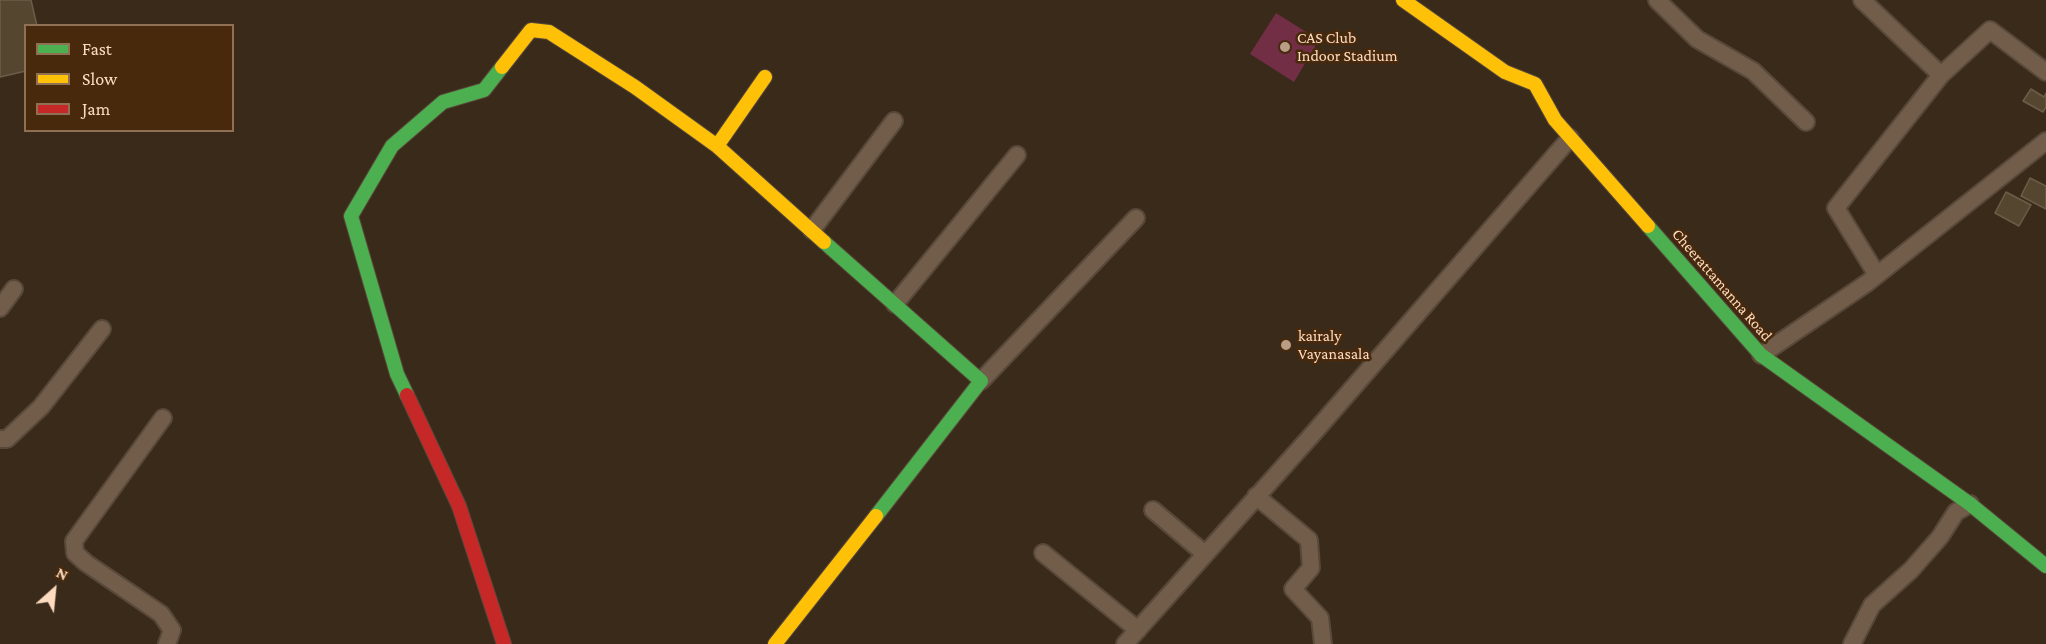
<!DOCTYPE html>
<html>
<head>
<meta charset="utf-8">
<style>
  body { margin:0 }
  #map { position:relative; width:2046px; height:644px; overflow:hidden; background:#3a2a1a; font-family:"Crimson Pro",serif }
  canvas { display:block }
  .legend { position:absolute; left:24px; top:24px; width:210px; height:108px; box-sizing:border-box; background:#48290c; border:2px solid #907054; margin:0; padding:8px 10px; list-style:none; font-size:18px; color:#fddbc0 }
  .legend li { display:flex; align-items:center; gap:12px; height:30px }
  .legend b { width:30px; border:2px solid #907054 }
  .north { position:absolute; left:24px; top:560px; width:60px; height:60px; -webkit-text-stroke:4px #48290c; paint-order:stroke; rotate:27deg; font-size:16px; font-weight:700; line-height:24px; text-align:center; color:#fddbc0 }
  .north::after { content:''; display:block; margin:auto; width:21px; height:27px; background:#fddbc0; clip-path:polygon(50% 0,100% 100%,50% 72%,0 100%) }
</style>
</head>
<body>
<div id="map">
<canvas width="2046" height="644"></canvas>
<ul class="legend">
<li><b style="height:8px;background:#4caf50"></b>Fast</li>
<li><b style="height:8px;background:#ffc107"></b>Slow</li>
<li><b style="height:8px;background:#c62828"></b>Jam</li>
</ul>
<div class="north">N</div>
</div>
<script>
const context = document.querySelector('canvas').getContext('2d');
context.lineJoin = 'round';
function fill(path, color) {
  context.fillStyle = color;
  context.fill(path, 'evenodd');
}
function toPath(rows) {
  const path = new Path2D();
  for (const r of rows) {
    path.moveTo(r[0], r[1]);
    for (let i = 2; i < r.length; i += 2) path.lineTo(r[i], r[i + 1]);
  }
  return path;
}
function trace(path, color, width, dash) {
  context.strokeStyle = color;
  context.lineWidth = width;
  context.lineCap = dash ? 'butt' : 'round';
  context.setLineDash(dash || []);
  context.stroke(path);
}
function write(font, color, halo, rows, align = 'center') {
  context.font = font + ' "Crimson Pro",serif';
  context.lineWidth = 5;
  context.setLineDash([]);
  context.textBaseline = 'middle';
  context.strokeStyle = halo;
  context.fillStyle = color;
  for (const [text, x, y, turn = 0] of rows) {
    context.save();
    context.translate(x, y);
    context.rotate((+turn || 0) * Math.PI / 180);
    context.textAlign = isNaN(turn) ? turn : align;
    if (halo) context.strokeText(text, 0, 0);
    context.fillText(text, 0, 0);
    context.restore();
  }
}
const green = toPath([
  [1276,13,1319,40,1294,82,1250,54]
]);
const building = toPath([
  [0,0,31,0,37,26,26,26,26,71,0,77,0,0],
  [2031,89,2044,97,2046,93,2046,107,2043,112,2023,101,2031,89],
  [2030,178,2046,186,2046,209,2021,196,2030,178],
  [2006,192,2031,205,2019,226,1995,213,2006,192]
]);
const street = toPath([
  [1657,0,1697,39,1753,71,1806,122],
  [1862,0,1941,75,1990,30,2046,72],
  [812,230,894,121],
  [1877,275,1836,208,1941,75],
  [895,304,1017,155],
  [0,308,14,289],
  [1761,355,1867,283,2046,141],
  [981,381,1136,218],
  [163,418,74,541,75,553,86,563,161,614,172,630,167,644],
  [0,439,7,439,41,407,102,329],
  [1256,496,1309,540,1311,568,1293,589,1320,618,1323,644],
  [1153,510,1205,554],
  [1043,553,1138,630],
  [1125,644,1311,436,1570,138],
  [1852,644,1872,605,1911,570,1940,537,1956,512,1970,504]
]);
const fast = toPath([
  [1648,226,1761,355,1970,504,2046,566],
  [824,242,981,381,876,516],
  [407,395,397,374,351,216,392,146,443,102,484,90,502,67]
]);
const slow = toPath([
  [1403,0,1505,72,1535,84,1555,120,1648,226],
  [502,67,531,30,549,32,635,87,717,146],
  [765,77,717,146,824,242],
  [775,644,876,516]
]);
const jam = toPath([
  [407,395,459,506,504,644]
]);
const markers = [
  [1285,47,6,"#b99d86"],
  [1286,345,6,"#b99d86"]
];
const poiNames = [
  ["CAS Club",1297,38],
  ["Indoor Stadium",1297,56],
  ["kairaly",1298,336],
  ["Vayanasala",1298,354]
];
const streetNames = [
  ["Cheerattamanna Road",1722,285,49]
];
fill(green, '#712e44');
fill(building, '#554630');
trace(building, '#6c5d48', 1.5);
trace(street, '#58483a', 20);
trace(fast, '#58483a', 16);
trace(slow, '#58483a', 16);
trace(jam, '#58483a', 16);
trace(street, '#715d4a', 16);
trace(fast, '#4caf50', 14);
trace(slow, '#ffc107', 14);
trace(jam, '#c62828', 14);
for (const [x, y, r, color] of markers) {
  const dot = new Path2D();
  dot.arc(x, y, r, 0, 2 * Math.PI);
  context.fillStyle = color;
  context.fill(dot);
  trace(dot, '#48290c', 2);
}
write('16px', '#fddbc0', '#48290c', poiNames, 'left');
write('16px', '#fddbc0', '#48290c', streetNames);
</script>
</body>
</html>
